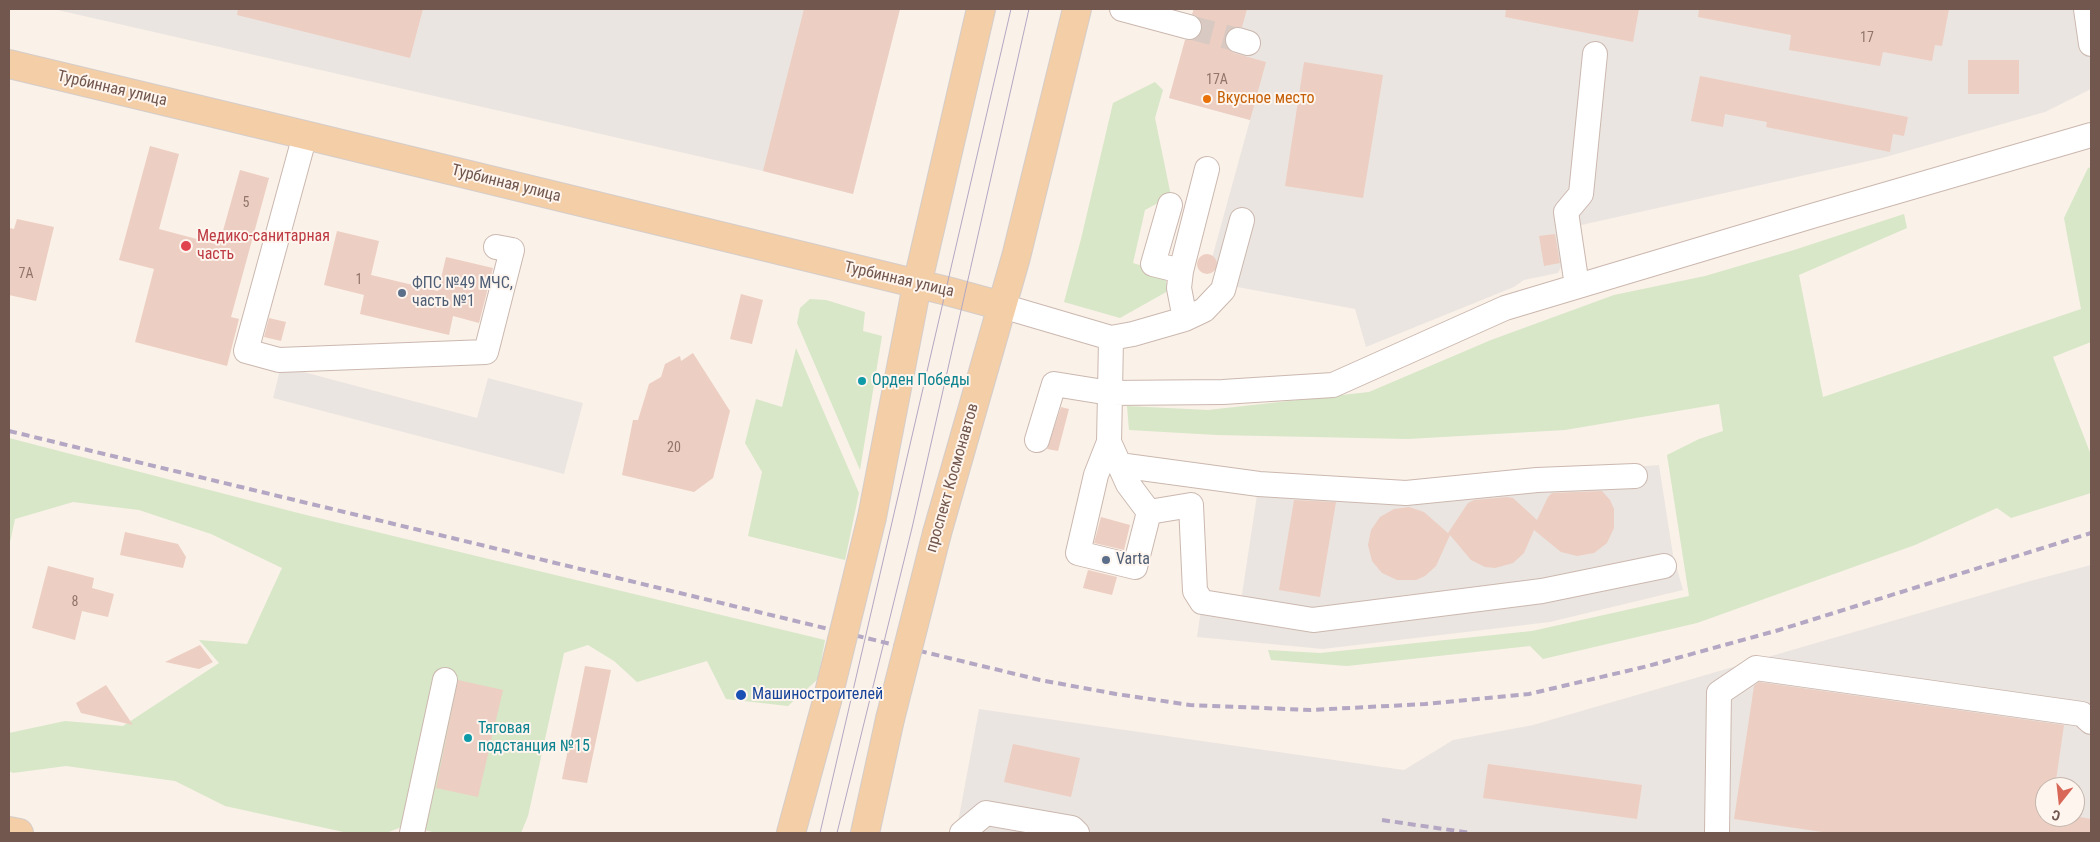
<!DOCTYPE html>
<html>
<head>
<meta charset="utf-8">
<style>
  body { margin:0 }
  #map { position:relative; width:2100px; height:842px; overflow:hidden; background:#faf1e8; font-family:"Roboto Condensed",sans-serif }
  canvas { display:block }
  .frame { position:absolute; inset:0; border:10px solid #72574e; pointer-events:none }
  .north { position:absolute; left:2035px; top:777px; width:50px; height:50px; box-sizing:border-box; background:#fdf5ee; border:1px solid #c5b6ae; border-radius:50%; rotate:196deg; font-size:14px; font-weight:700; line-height:20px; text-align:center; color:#72574e }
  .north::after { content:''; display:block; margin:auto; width:18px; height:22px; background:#d96758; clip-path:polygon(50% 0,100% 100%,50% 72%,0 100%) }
</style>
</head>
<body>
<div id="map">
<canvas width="2100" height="842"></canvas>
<div class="frame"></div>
<div class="north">С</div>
</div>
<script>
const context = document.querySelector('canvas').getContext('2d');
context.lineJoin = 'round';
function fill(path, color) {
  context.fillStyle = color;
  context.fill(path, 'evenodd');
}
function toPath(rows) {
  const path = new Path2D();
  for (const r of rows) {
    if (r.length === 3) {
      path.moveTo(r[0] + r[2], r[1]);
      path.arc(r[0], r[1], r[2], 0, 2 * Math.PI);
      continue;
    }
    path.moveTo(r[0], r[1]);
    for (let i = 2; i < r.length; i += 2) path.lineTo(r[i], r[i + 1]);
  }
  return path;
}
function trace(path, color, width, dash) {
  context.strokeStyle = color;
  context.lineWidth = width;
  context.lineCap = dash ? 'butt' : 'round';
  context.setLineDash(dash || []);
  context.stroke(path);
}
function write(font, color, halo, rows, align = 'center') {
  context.font = font + ' "Roboto Condensed",sans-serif';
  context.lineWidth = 4;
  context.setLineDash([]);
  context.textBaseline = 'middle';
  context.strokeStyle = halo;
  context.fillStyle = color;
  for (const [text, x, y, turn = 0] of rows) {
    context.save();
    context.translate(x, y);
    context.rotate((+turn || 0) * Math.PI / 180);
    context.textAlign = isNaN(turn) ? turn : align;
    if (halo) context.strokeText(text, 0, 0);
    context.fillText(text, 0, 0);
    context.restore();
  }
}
const industrial = toPath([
  [53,9,900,9,853,194,763,171],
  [1194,9,2091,9,2091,89,2045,112,1882,158,1568,228,1563,263,1558,273,1524,280,1514,287,1366,347,1355,309,1232,286,1212,258,1250,120,1169,98],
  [281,366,477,418,488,378,583,403,564,474,273,398],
  [1659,465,1673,555,1683,590,1550,622,1323,649,1197,637,1202,602,1241,601,1260,475,1410,484],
  [2091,565,2091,833,956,833,979,709,1404,770,1453,740,1533,725,2030,581],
  [2045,787,2075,787,2075,817,2045,817]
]);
const green = toPath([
  [1155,82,1163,90,1155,118,1171,196,1145,210,1133,263,1159,271,1166,281,1168,291,1120,318,1064,302,1081,239,1113,103],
  [2091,167,2091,342,2053,357,2091,455,2091,493,2011,518,1997,508,1915,545,1697,623,1543,659,1530,646,1347,666,1271,660,1268,650,1320,653,1532,631,1689,596,1667,455,1699,439,1723,431,1719,404,1565,430,1408,439,1217,435,1129,430,1127,406,1208,410,1369,392,1491,340,1614,295,1705,276,1794,250,1904,214,1907,228,1799,275,1823,397,2081,309,2064,218,2088,168],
  [810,299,826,300,865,312,863,331,882,336,860,470,797,323,800,308],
  [796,348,859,493,845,560,748,536,762,472,745,443,756,399,782,407],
  [9,438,302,514,825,640,818,679,788,706,726,699,707,661,637,682,614,661,588,645,564,653,528,816,521,833,438,833,404,826,386,833,348,833,225,806,175,781,66,766,13,773,9,771,9,733,65,721,123,726,219,663,199,640,247,644,282,568,211,534,139,510,73,502,15,519,9,547]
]);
const building = toPath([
  [238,9,423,9,410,58,237,15],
  [804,9,900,9,853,194,763,171],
  [1194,9,1247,9,1242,27,1234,27,1229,30,1225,36,1225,43,1228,49,1234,53,1266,62,1250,120,1169,98,1185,40,1193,40,1198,37,1202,31,1202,23,1198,17,1192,14],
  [1506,9,1639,9,1633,42,1505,17],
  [1699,9,1949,9,1942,46,1935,45,1932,61,1883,52,1880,66,1789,50,1791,35,1698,17],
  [1968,60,2019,60,2019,94,1968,94],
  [1304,62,1383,75,1363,198,1285,186],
  [1700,76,1908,117,1904,136,1893,134,1890,152,1766,127,1767,122,1725,114,1723,127,1691,121],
  [150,146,179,154,159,229,219,245,240,170,269,178,231,317,239,319,227,366,135,342,154,269,119,260],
  [17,219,54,227,36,301,9,295,9,228,14,229],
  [337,231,379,241,371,275,438,291,446,257,493,268,479,323,453,316,449,335,360,314,364,295,324,285],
  [1555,234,1560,263,1544,266,1539,236],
  [1207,264,10],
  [741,294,763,300,752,344,730,339],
  [269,318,286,322,281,341,264,337],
  [693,353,730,411,713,478,694,492,622,475,633,420,638,420,649,384,661,377,665,364,680,356,681,361],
  [1061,407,1069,409,1058,451,1047,449],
  [1602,491,1610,500,1614,509,1614,528,1607,543,1594,553,1577,556,1561,552,1534,530,1524,553,1513,563,1495,568,1485,567,1471,560,1450,535,1436,566,1425,576,1416,580,1397,580,1382,573,1372,561,1368,545,1371,530,1380,517,1394,509,1409,507,1424,512,1449,534,1448,533,1468,503,1474,500,1507,497,1513,498,1537,520,1548,497,1552,493],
  [1294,500,1336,502,1320,597,1279,590],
  [1101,517,1130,525,1124,550,1094,543],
  [125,532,178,544,186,557,183,568,120,555],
  [48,566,94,578,92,588,114,594,108,617,82,611,75,640,32,628],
  [1088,570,1117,577,1112,595,1083,588],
  [200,645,213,662,199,669,165,662],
  [585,666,611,670,587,783,562,779],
  [458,680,503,690,478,797,436,788],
  [1759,682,2064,725,2055,787,2045,787,2045,817,2075,816,2091,819,2091,833,1829,833,1734,819,1754,686],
  [106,685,133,725,81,713,76,703],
  [1013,744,1080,758,1071,797,1004,782],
  [1488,764,1642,785,1637,819,1483,798]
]);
const minorTunnel = toPath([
  [1189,27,1238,40]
]);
const minor = toPath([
  [1122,9,1189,27],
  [2086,9,2091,44],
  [1238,40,1248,43],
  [305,135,246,351,279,360,486,352,512,250,496,247],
  [1170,205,1153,264,1181,271],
  [1577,286,1566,212,1581,194,1595,54],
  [1002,306,1111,338,1110,393,1223,392,1333,385,1505,308,1812,216,2091,135],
  [1185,319,1204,310,1223,290,1242,220],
  [1111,338,1133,334,1185,319,1179,288,1181,271,1207,169],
  [1037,440,1054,384,1110,393,1109,442,1128,484,1149,512,1135,567,1078,553,1096,475,1109,442],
  [1119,465,1259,484,1406,493,1537,480,1635,476],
  [1149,512,1191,505,1195,591,1202,602,1313,620,1542,591,1664,566],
  [412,833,445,680],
  [962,833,986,813,1072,828,1077,833],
  [1717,833,1719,693,1756,668,2082,714,2091,722]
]);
const major = toPath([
  [9,64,305,135,947,291,1002,306],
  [872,517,917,285,981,9],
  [937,533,1016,257,1077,9],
  [9,831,19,833],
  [791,833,827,701],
  [865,833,890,719]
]);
const tram = toPath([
  [820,833,1011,9],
  [837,833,912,528,1029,9]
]);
const rail = toPath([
  [9,431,1040,680,1116,694,1190,705,1311,710,1425,704,1529,694,1648,666,1779,630,2091,533],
  [1382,820,1471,833]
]);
const majorBridge = toPath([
  [827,701,872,517],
  [890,719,937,533]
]);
const markers = [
  [1207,99,5,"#e8710a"],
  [186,246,6,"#e0444e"],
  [402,293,5,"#5c6f8a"],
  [862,381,5,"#0f9aa8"],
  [1106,560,5,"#5c6f8a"],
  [741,695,6,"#1a4fb4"],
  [468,738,5,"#0f9aa8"]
];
const numberNames = [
  ["17",1867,38],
  ["17А",1217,80],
  ["5",246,203],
  ["7А",26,274],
  ["1",359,280],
  ["20",674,448],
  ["8",75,602]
];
const streetNames = [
  ["Турбинная улица",112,89,13],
  ["Турбинная улица",506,184,14],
  ["Турбинная улица",899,280,13],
  ["проспект Космонавтов",953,478,-74]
];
const foodNames = [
  ["Вкусное место",1217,99]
];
const healthNames = [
  ["Медико-санитарная",197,237],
  ["часть",197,255]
];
const serviceNames = [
  ["ФПС №49 МЧС,",412,284],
  ["часть №1",412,302],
  ["Varta",1116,560]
];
const cultureNames = [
  ["Орден Победы",872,381],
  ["Тяговая",478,729],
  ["подстанция №15",478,747]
];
const transitNames = [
  ["Машиностроителей",752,695]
];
fill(industrial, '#ebe5e1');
fill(green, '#d7e7c7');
fill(building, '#edcec2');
trace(minorTunnel, '#d8cac2', 24, [24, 12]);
trace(minor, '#cbb8af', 26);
trace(major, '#d5cdca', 30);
trace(minor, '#fff', 24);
trace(major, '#f3cea6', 28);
trace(tram, '#b3a7c3', 1);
trace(rail, '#b3a7c3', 4, [8, 5]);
trace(majorBridge, '#d5cdca', 30, []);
trace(majorBridge, '#f3cea6', 28);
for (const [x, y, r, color] of markers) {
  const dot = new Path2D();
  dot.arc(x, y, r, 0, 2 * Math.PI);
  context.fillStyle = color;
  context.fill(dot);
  trace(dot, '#fdf5ee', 2);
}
write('14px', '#91756b', null, numberNames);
write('16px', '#72574e', '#fdf5ee', streetNames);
write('16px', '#c56008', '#fdf5ee', foodNames, 'left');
write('16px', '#be3a42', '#fdf5ee', healthNames, 'left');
write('16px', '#4e5e75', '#fdf5ee', serviceNames, 'left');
write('16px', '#0d838f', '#fdf5ee', cultureNames, 'left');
write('16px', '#164399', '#fdf5ee', transitNames, 'left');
</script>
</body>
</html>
